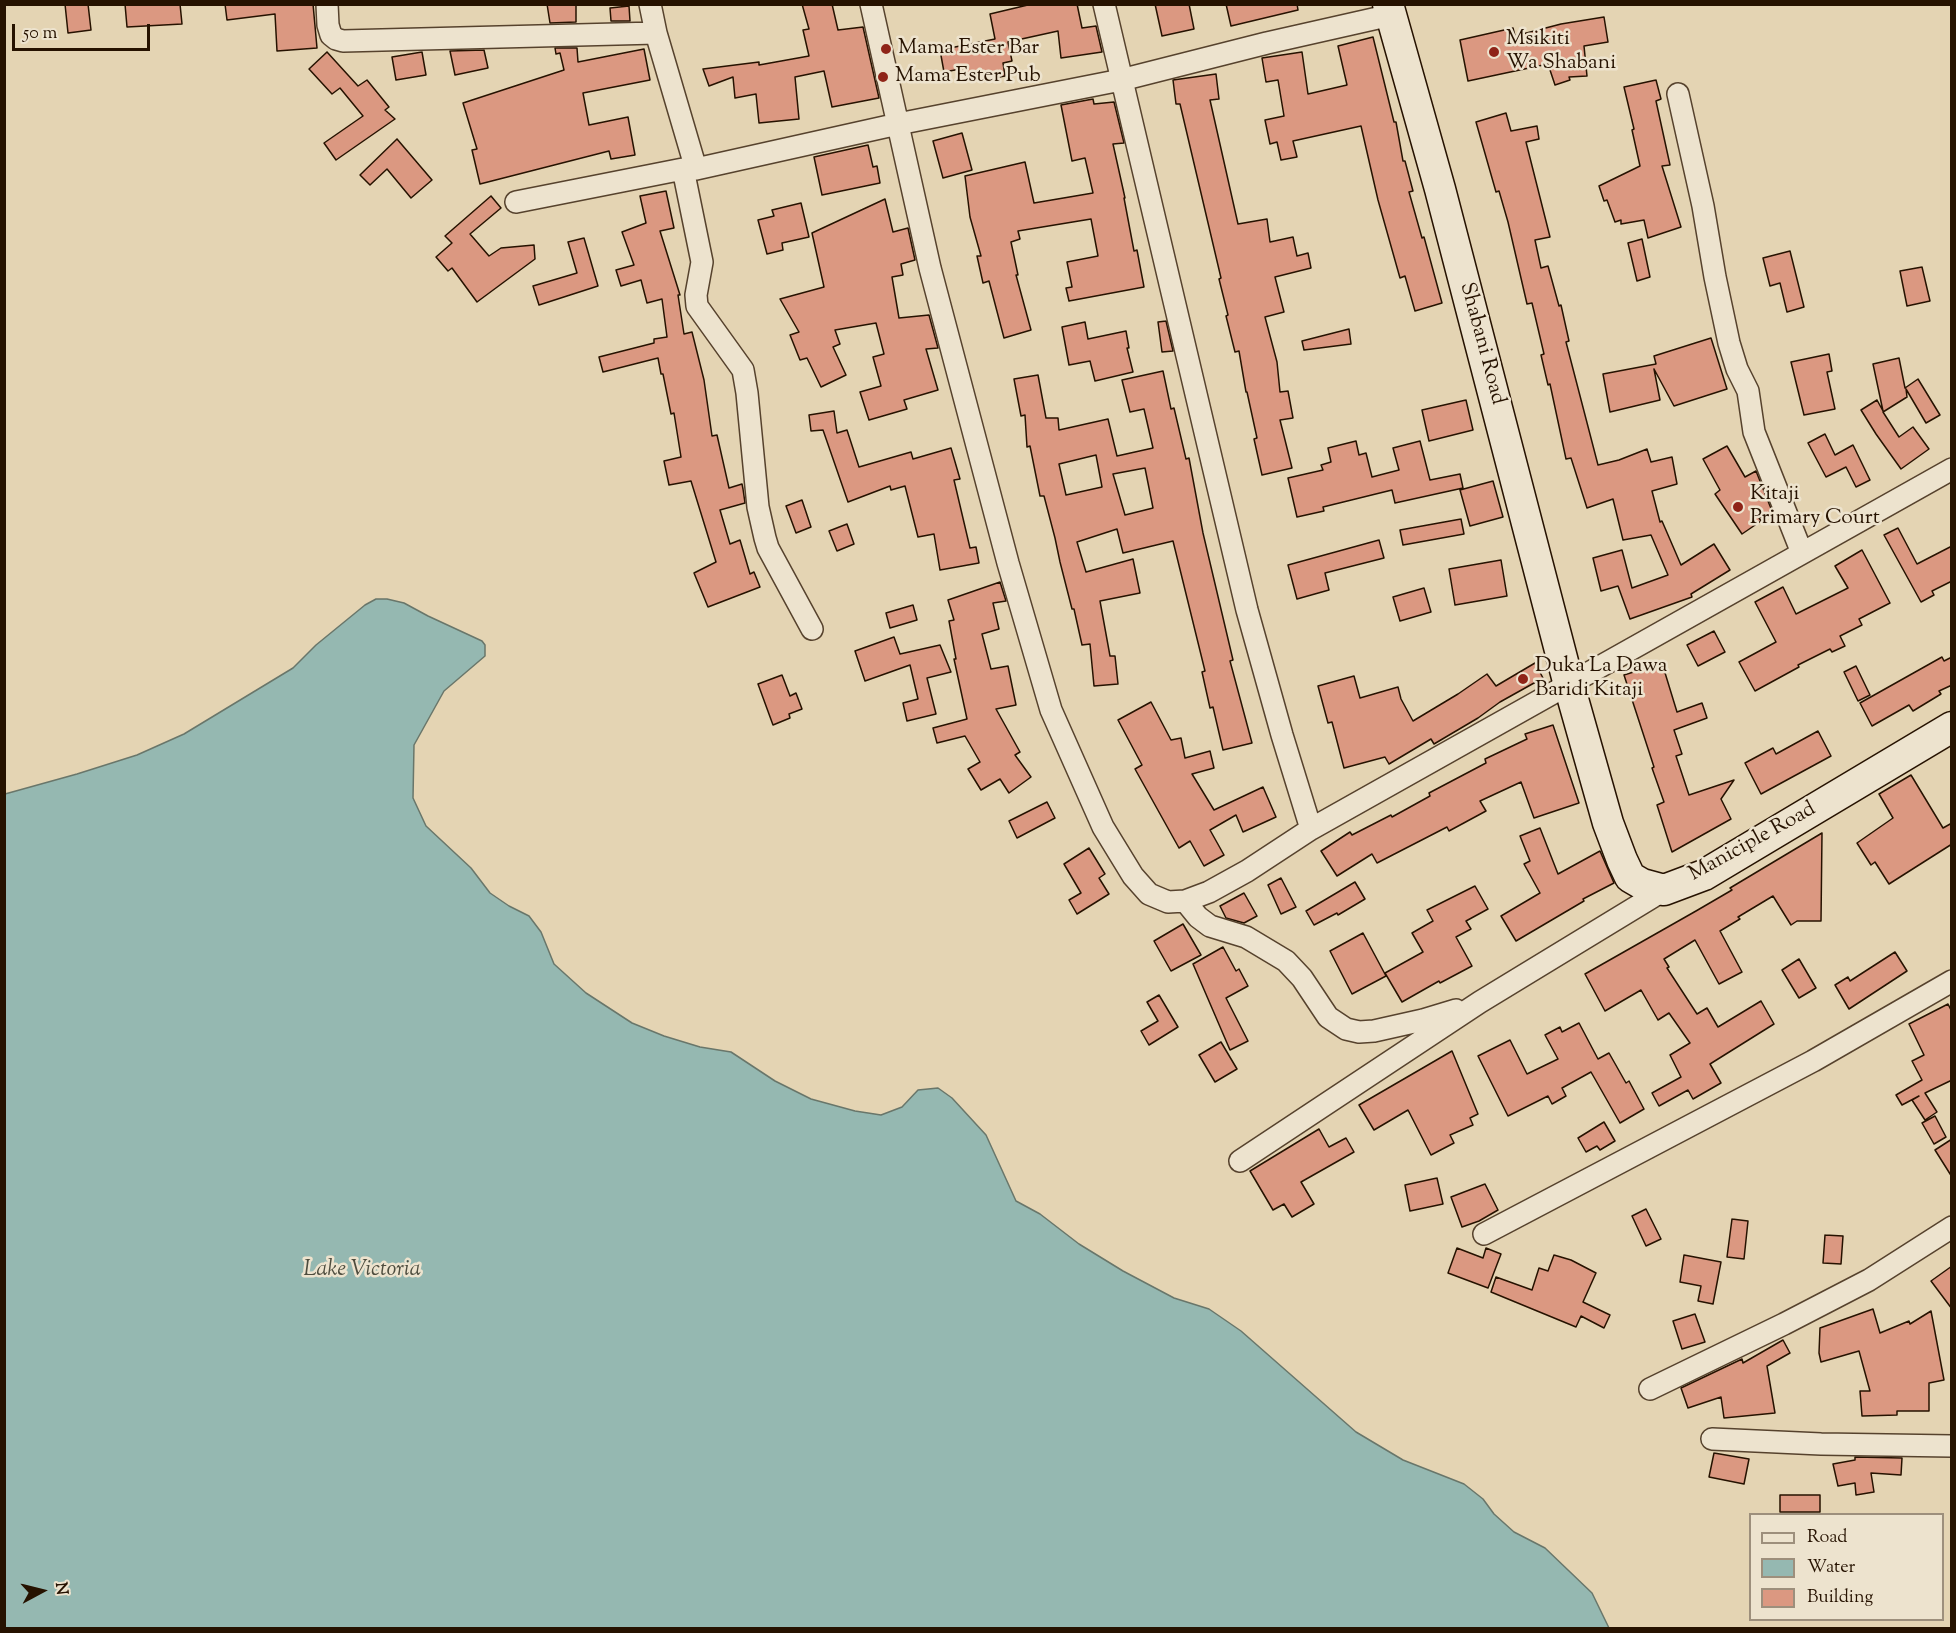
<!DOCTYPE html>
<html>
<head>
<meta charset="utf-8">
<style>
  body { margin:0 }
  #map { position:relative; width:1956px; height:1633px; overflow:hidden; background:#e4d4b3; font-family:"Sorts Mill Goudy",serif }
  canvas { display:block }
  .frame { position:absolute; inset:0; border:6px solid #261200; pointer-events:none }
  .legend { position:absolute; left:1749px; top:1513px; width:195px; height:108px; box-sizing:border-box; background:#ede3ce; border:2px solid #9d8f7c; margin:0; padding:8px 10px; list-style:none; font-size:18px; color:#261200 }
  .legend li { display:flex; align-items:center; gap:12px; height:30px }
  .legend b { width:30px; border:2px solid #9d8f7c }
  .north { position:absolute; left:12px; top:1561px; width:60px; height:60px; -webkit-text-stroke:4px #ede3ce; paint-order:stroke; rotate:83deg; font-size:16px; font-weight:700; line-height:24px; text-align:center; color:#261200 }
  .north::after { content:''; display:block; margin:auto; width:21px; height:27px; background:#261200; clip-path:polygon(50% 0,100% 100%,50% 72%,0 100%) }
  .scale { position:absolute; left:12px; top:24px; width:138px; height:27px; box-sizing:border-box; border:3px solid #261200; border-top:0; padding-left:8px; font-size:18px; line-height:21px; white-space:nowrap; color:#261200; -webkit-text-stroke:4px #ede3ce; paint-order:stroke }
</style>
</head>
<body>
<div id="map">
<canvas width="1956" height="1633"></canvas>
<div class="frame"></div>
<ul class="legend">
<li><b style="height:8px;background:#ede3ce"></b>Road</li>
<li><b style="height:16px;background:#95b8b1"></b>Water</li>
<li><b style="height:16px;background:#db9881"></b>Building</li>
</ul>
<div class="north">N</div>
<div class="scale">50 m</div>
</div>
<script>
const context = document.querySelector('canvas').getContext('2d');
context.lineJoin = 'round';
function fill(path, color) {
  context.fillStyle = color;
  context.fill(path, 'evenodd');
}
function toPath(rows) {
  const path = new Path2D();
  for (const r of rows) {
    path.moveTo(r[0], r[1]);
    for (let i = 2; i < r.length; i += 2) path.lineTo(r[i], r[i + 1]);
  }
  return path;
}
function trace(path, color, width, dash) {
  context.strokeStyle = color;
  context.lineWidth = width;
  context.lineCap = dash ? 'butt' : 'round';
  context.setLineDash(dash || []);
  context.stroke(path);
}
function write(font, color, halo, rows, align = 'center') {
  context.font = font + ' "Sorts Mill Goudy",serif';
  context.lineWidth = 5;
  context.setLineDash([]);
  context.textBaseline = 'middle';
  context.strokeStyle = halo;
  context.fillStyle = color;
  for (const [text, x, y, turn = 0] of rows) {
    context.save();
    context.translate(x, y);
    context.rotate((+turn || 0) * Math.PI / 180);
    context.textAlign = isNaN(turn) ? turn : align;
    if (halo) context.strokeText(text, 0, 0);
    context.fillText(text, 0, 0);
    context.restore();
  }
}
const water = toPath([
  [376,599,387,599,404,603,428,616,482,641,485,645,485,656,444,691,414,745,413,798,426,826,471,868,490,893,509,906,529,916,541,932,554,964,586,993,632,1023,664,1036,700,1047,731,1052,775,1081,811,1099,855,1111,881,1115,902,1107,918,1090,938,1088,952,1098,986,1135,1016,1201,1040,1214,1079,1244,1123,1271,1174,1298,1209,1309,1241,1331,1356,1432,1403,1460,1464,1484,1483,1499,1494,1514,1514,1532,1545,1548,1592,1593,1609,1628,5,1628,5,794,77,774,137,755,184,734,293,668,316,645,365,605,376,599]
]);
const building = toPath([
  [65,4,88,4,91,30,68,33,65,4],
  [125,4,180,4,182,24,127,27,125,4],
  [225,4,313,4,317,48,277,51,275,14,227,20,225,4],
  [547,4,576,4,576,22,550,23,547,4],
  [802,4,832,4,838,30,863,27,879,98,832,107,824,71,795,77,799,119,759,123,756,94,735,98,733,77,709,86,703,69,759,62,759,65,809,56,803,30,809,29,802,4],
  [1032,4,1077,4,1082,28,1096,26,1102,52,1061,58,1058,31,1008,42,1012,61,1003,63,1005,76,982,80,982,76,968,78,966,68,944,72,940,50,995,39,990,14,1032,4],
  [1155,4,1189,4,1194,29,1162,36,1155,4],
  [1226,4,1297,4,1298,10,1231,26,1226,4],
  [629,6,630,21,611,21,610,8,629,6],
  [1604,17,1608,42,1584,46,1587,76,1569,77,1570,80,1555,85,1548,64,1468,81,1460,40,1513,28,1515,36,1561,24,1604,17],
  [1373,37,1394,122,1396,122,1403,161,1405,161,1413,191,1409,192,1422,238,1424,237,1442,303,1415,311,1405,276,1400,278,1378,200,1361,126,1293,141,1297,157,1281,160,1277,142,1270,144,1265,120,1284,116,1278,80,1266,82,1262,58,1302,52,1308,94,1347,85,1338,46,1373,37],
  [555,48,577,48,578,62,644,49,650,80,583,93,589,125,628,117,635,155,611,159,609,151,480,184,472,150,477,149,463,103,564,70,560,53,556,54,555,48],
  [484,50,488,68,455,75,450,51,484,50],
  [327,52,358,86,367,80,389,107,385,110,395,119,336,160,324,143,363,116,340,88,332,94,309,69,327,52],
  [422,52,426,75,396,80,392,57,422,52],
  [1216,74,1219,99,1210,100,1238,224,1267,219,1270,242,1293,237,1297,256,1308,253,1311,268,1275,277,1284,312,1265,317,1277,362,1280,392,1288,391,1293,418,1280,420,1292,468,1262,475,1254,439,1257,438,1247,392,1246,392,1239,351,1235,352,1226,316,1228,315,1219,279,1221,278,1180,104,1176,104,1173,80,1216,74],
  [1656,80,1661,99,1656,101,1670,165,1662,166,1681,227,1648,238,1644,220,1621,224,1621,220,1615,222,1607,200,1604,201,1599,186,1640,166,1632,130,1634,129,1624,87,1656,80],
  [1093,99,1094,104,1114,102,1124,143,1113,144,1125,198,1124,198,1134,251,1137,250,1144,287,1069,301,1066,288,1072,287,1067,262,1098,256,1091,219,1018,231,1020,239,1011,242,1018,275,1016,275,1031,330,1004,338,989,281,983,283,977,256,981,256,970,217,965,176,1025,162,1034,203,1093,193,1085,158,1072,161,1061,105,1093,99],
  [1506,113,1511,131,1537,126,1539,139,1526,142,1550,237,1535,240,1541,268,1548,266,1559,306,1561,305,1569,341,1566,342,1598,465,1619,460,1647,449,1651,462,1672,457,1677,484,1652,491,1660,522,1662,521,1681,565,1714,544,1730,570,1691,594,1692,597,1630,619,1618,586,1601,591,1593,558,1622,550,1632,588,1668,575,1651,535,1623,540,1613,499,1587,508,1571,458,1566,459,1550,384,1548,385,1541,355,1544,354,1532,303,1527,304,1508,222,1499,191,1496,192,1476,122,1506,113],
  [962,133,972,170,943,178,933,141,962,133],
  [397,139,432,180,411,198,387,169,370,185,360,175,397,139],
  [868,145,873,167,877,166,880,183,822,195,814,157,868,145],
  [666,191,674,228,660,231,680,295,678,295,684,334,692,332,704,380,712,436,717,435,729,488,742,484,743,489,745,503,720,510,730,544,740,540,750,574,754,572,760,587,708,607,694,573,716,562,691,481,669,485,664,461,681,457,674,413,671,414,663,374,661,374,658,358,603,372,599,357,654,343,654,339,667,337,662,299,647,303,641,280,621,286,616,270,634,265,622,232,646,223,640,196,666,191],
  [491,196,501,208,470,234,489,256,501,248,534,245,535,259,477,302,452,268,448,271,436,257,452,243,445,236,491,196],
  [885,199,893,232,908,228,915,260,901,264,903,275,892,277,899,318,929,315,938,348,926,349,938,390,904,400,907,409,869,420,860,392,881,386,873,357,884,354,876,323,835,330,840,344,833,347,846,375,821,387,807,358,800,360,790,335,799,332,780,299,824,287,812,233,885,199],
  [801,203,809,237,782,243,783,250,767,254,758,220,774,216,772,210,801,203],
  [584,238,598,286,539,305,533,286,577,273,568,242,584,238],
  [1642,239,1650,277,1637,281,1628,243,1642,239],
  [1790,251,1804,307,1787,312,1780,283,1770,286,1763,258,1790,251],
  [1922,267,1930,301,1907,306,1900,271,1922,267],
  [1166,321,1173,351,1162,352,1158,322,1166,321],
  [1085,322,1088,339,1126,331,1129,348,1127,348,1133,372,1095,381,1090,361,1069,365,1062,327,1085,322],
  [1349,329,1351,344,1304,350,1302,341,1349,329],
  [1711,338,1727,389,1674,406,1654,369,1660,400,1610,412,1603,374,1656,364,1654,356,1711,338],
  [1829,354,1832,371,1827,372,1835,409,1804,415,1791,362,1829,354],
  [1899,358,1905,388,1918,379,1940,415,1926,423,1906,389,1907,397,1883,412,1899,437,1913,427,1929,449,1901,469,1876,434,1861,410,1877,400,1883,411,1873,364,1899,358],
  [1163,371,1171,409,1174,408,1186,459,1189,458,1203,533,1233,660,1230,661,1252,743,1223,750,1213,707,1210,708,1202,672,1205,671,1173,541,1123,553,1117,529,1077,542,1086,572,1133,559,1140,593,1100,601,1110,656,1115,656,1118,684,1094,686,1090,644,1082,645,1074,609,1072,609,1060,562,1055,538,1044,496,1040,496,1030,446,1027,447,1025,415,1021,416,1014,379,1038,375,1046,418,1058,418,1059,430,1108,419,1117,456,1153,448,1144,409,1130,412,1122,380,1163,371],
  [1096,455,1102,487,1066,495,1059,464,1096,455],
  [1145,468,1153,508,1125,515,1113,474,1145,468],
  [1466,400,1473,430,1429,441,1422,410,1466,400],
  [834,411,837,433,847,430,859,467,911,452,913,459,951,448,960,479,954,480,970,548,976,547,979,563,940,570,934,534,918,537,905,486,891,490,890,486,848,502,823,430,811,431,809,415,834,411],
  [1825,434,1835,455,1853,445,1870,480,1856,487,1846,467,1826,477,1808,443,1825,434],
  [1356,441,1359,455,1366,453,1372,477,1399,470,1393,448,1420,441,1430,480,1460,474,1463,488,1395,503,1392,490,1323,507,1324,511,1297,517,1288,478,1323,470,1321,465,1331,462,1328,448,1356,441],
  [1727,446,1745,477,1756,471,1772,511,1759,518,1761,521,1742,534,1715,494,1720,490,1703,459,1727,446],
  [1493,481,1503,517,1470,526,1460,490,1493,481],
  [802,500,811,527,796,533,786,506,802,500],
  [1461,519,1464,534,1403,545,1400,530,1461,519],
  [847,524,854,544,837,551,829,531,847,524],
  [1898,528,1917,564,1952,546,1952,581,1932,591,1934,595,1921,602,1884,535,1898,528],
  [1379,540,1384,558,1325,573,1329,590,1297,599,1288,565,1379,540],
  [1862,550,1890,603,1859,619,1862,625,1840,636,1845,646,1832,652,1830,649,1798,665,1799,667,1755,691,1739,662,1776,642,1755,602,1783,587,1796,614,1848,588,1835,566,1862,550],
  [1501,560,1507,596,1455,605,1449,569,1501,560],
  [1000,582,1006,601,993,603,999,629,982,634,991,669,1008,666,1016,705,996,709,1020,752,1015,755,1031,777,1009,793,1000,779,981,790,968,769,980,762,965,736,937,743,933,728,967,719,954,659,956,659,949,621,954,620,948,600,1000,582],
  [1424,588,1431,612,1400,621,1393,597,1424,588],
  [913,605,917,620,890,628,886,613,913,605],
  [1714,631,1725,652,1698,666,1687,645,1714,631],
  [894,637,900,654,940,645,951,672,927,678,936,714,907,721,903,703,918,699,910,665,865,681,855,651,894,637],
  [1942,657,1944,661,1952,657,1952,685,1939,691,1941,694,1913,711,1909,705,1872,726,1860,703,1942,657],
  [1535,663,1543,678,1500,702,1478,718,1434,744,1431,739,1389,764,1385,757,1344,768,1332,722,1328,723,1318,686,1354,676,1360,698,1398,687,1401,699,1413,721,1458,694,1487,674,1496,686,1535,663],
  [1662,663,1677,712,1702,703,1707,718,1674,730,1682,754,1676,756,1689,795,1734,780,1721,799,1731,819,1672,852,1657,805,1664,802,1652,768,1654,767,1624,675,1662,663],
  [1856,666,1870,695,1858,701,1844,672,1856,666],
  [782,675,790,696,796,693,802,709,789,714,790,718,773,725,758,684,782,675],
  [1151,702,1171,740,1181,738,1185,758,1210,751,1214,768,1192,774,1214,810,1263,787,1276,817,1243,832,1236,815,1210,830,1224,855,1204,866,1190,841,1179,848,1135,769,1142,765,1118,720,1151,702],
  [1553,725,1579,803,1534,818,1521,782,1480,801,1486,811,1449,831,1447,827,1377,863,1372,854,1337,876,1321,851,1350,832,1352,835,1391,815,1392,817,1430,796,1429,793,1486,763,1485,759,1527,739,1525,734,1553,725],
  [1818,731,1831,756,1761,794,1745,763,1773,748,1776,754,1818,731],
  [1911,775,1943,828,1952,823,1952,844,1889,884,1875,862,1871,865,1857,843,1893,818,1879,794,1911,775],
  [1047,802,1055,818,1017,838,1009,821,1047,802],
  [1540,828,1558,874,1600,851,1614,883,1583,899,1584,901,1516,941,1501,916,1540,893,1524,864,1530,861,1520,836,1540,828],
  [1822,833,1821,921,1797,921,1791,925,1773,896,1738,917,1740,919,1720,931,1742,972,1719,984,1695,940,1664,959,1669,967,1667,968,1697,1014,1707,1008,1718,1027,1761,1001,1774,1024,1710,1064,1721,1083,1693,1099,1688,1090,1659,1106,1652,1093,1681,1077,1670,1055,1690,1043,1669,1013,1658,1020,1641,990,1605,1011,1585,974,1696,911,1732,890,1730,888,1822,833],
  [1089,848,1105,874,1099,878,1109,894,1077,914,1069,900,1081,893,1064,864,1089,848],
  [1281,878,1296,907,1281,914,1268,885,1281,878],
  [1355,882,1365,899,1338,915,1337,913,1314,925,1306,911,1355,882],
  [1475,886,1488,909,1466,921,1471,929,1456,937,1472,966,1440,983,1439,981,1402,1002,1385,973,1423,952,1412,933,1433,921,1427,910,1475,886],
  [1244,893,1257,916,1244,923,1226,918,1220,906,1244,893],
  [1183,924,1201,955,1171,971,1154,941,1183,924],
  [1363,933,1386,976,1352,994,1330,951,1363,933],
  [1223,947,1236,971,1239,969,1248,986,1226,998,1248,1041,1230,1050,1193,964,1223,947],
  [1895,952,1907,971,1849,1009,1835,985,1848,977,1850,981,1895,952],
  [1799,959,1816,988,1799,998,1782,970,1799,959],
  [1159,995,1178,1027,1149,1045,1141,1031,1158,1021,1147,1002,1159,995],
  [1948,1004,1952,1012,1952,1080,1925,1093,1937,1112,1925,1120,1912,1100,1919,1096,1902,1105,1896,1095,1922,1080,1912,1061,1924,1055,1909,1024,1948,1004],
  [1579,1023,1598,1059,1609,1053,1626,1083,1629,1081,1644,1109,1620,1123,1591,1072,1562,1088,1566,1096,1552,1104,1548,1096,1508,1116,1478,1056,1510,1040,1527,1074,1558,1059,1545,1035,1560,1027,1562,1032,1579,1023],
  [1221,1042,1237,1069,1215,1082,1199,1055,1221,1042],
  [1452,1051,1478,1114,1470,1118,1473,1125,1450,1135,1454,1143,1431,1155,1408,1110,1374,1130,1359,1105,1452,1051],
  [1935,1116,1946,1137,1934,1144,1922,1123,1935,1116],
  [1604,1122,1615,1141,1600,1150,1597,1146,1586,1152,1578,1138,1604,1122],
  [1319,1129,1329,1147,1346,1138,1354,1152,1301,1182,1314,1204,1292,1217,1284,1204,1273,1210,1250,1171,1319,1129],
  [1952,1139,1952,1177,1935,1150,1952,1139],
  [1437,1178,1443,1204,1410,1211,1405,1185,1437,1178],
  [1485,1184,1498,1210,1479,1221,1462,1227,1451,1197,1485,1184],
  [1646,1209,1661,1239,1646,1246,1632,1216,1646,1209],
  [1732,1219,1748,1221,1744,1259,1727,1257,1732,1219],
  [1825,1235,1843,1236,1841,1264,1823,1263,1825,1235],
  [1457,1248,1483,1258,1486,1248,1501,1254,1488,1288,1448,1273,1457,1248],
  [1554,1255,1571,1260,1596,1273,1583,1302,1610,1315,1604,1328,1581,1316,1576,1327,1491,1292,1496,1277,1532,1290,1539,1268,1548,1271,1554,1255],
  [1684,1255,1721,1262,1713,1304,1698,1301,1701,1286,1680,1282,1684,1255],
  [1952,1266,1952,1309,1931,1281,1952,1266],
  [1873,1309,1880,1333,1909,1321,1910,1324,1931,1311,1944,1380,1929,1383,1929,1411,1897,1411,1897,1415,1862,1416,1860,1391,1870,1391,1859,1351,1821,1362,1819,1353,1820,1328,1873,1309],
  [1695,1314,1705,1342,1682,1349,1673,1321,1695,1314],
  [1783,1340,1790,1353,1767,1366,1775,1413,1724,1418,1721,1397,1688,1408,1681,1388,1742,1359,1743,1363,1783,1340],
  [1714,1453,1749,1459,1744,1484,1709,1477,1714,1453],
  [1855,1457,1902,1458,1901,1475,1871,1473,1874,1492,1856,1495,1855,1483,1838,1486,1833,1464,1855,1460,1855,1457],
  [1780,1495,1820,1495,1820,1512,1780,1512,1780,1495]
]);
const street = toPath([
  [327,4,328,25,331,35,336,39,343,41,656,33],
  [650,4,656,33,696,169],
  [871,4,930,268,1008,563,1051,710,1103,827,1133,876,1149,894,1168,902,1185,901,1209,892,1247,871,1311,829,1952,469],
  [1104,4,1247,610,1282,735,1311,829],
  [1678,94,1703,206,1715,277,1729,343,1737,369,1748,391,1754,432,1802,553],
  [683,169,702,262,696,295,697,306,743,370,747,393,758,507,765,538,768,548,812,629],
  [516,202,683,169,696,169,898,124,1121,80,1267,43,1391,15],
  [1185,901,1198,917,1210,926,1246,937,1286,961,1302,978,1328,1017,1346,1029,1359,1032,1374,1031,1423,1020,1456,1010],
  [1240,1161,1480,1002,1664,890],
  [1484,1234,1813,1061,1952,981],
  [1650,1389,1784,1324,1869,1280,1952,1227],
  [1712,1439,1821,1444,1952,1446]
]);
const secondary = toPath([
  [1388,4,1440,189,1569,685,1608,823,1622,860,1630,877,1642,884,1664,890,1704,875,1952,727]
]);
const markers = [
  [886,49,6,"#8f2418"],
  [1494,52,6,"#8f2418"],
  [883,77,6,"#8f2418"],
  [1738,507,6,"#8f2418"],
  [1523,679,6,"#8f2418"]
];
const poiNames = [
  ["Msikiti",1506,40],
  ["Wa Shabani",1506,64],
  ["Mama Ester Bar",898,49],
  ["Mama Ester Pub",895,77],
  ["Kitaji",1750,495],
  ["Primary Court",1750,519],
  ["Duka La Dawa",1535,667],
  ["Baridi Kitaji",1535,691]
];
const streetNames = [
  ["Shabani Road",1481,344,75],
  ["Maniciple Road",1753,843,-29]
];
const waterNames = [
  ["Lake Victoria",362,1271]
];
fill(water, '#95b8b1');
trace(water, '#69766a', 1.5);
fill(building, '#db9881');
trace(building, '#261200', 1.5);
trace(street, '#56422d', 24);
trace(secondary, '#261200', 33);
trace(street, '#ede3ce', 21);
trace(secondary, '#ede3ce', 30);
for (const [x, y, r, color] of markers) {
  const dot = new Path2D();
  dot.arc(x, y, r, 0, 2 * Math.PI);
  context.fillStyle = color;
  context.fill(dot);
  trace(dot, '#ede3ce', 2);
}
write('21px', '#261200', '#ede3ce', poiNames, 'left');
write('21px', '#261200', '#ede3ce', streetNames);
write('italic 22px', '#4d4c3e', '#ede3ce', waterNames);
</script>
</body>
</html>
